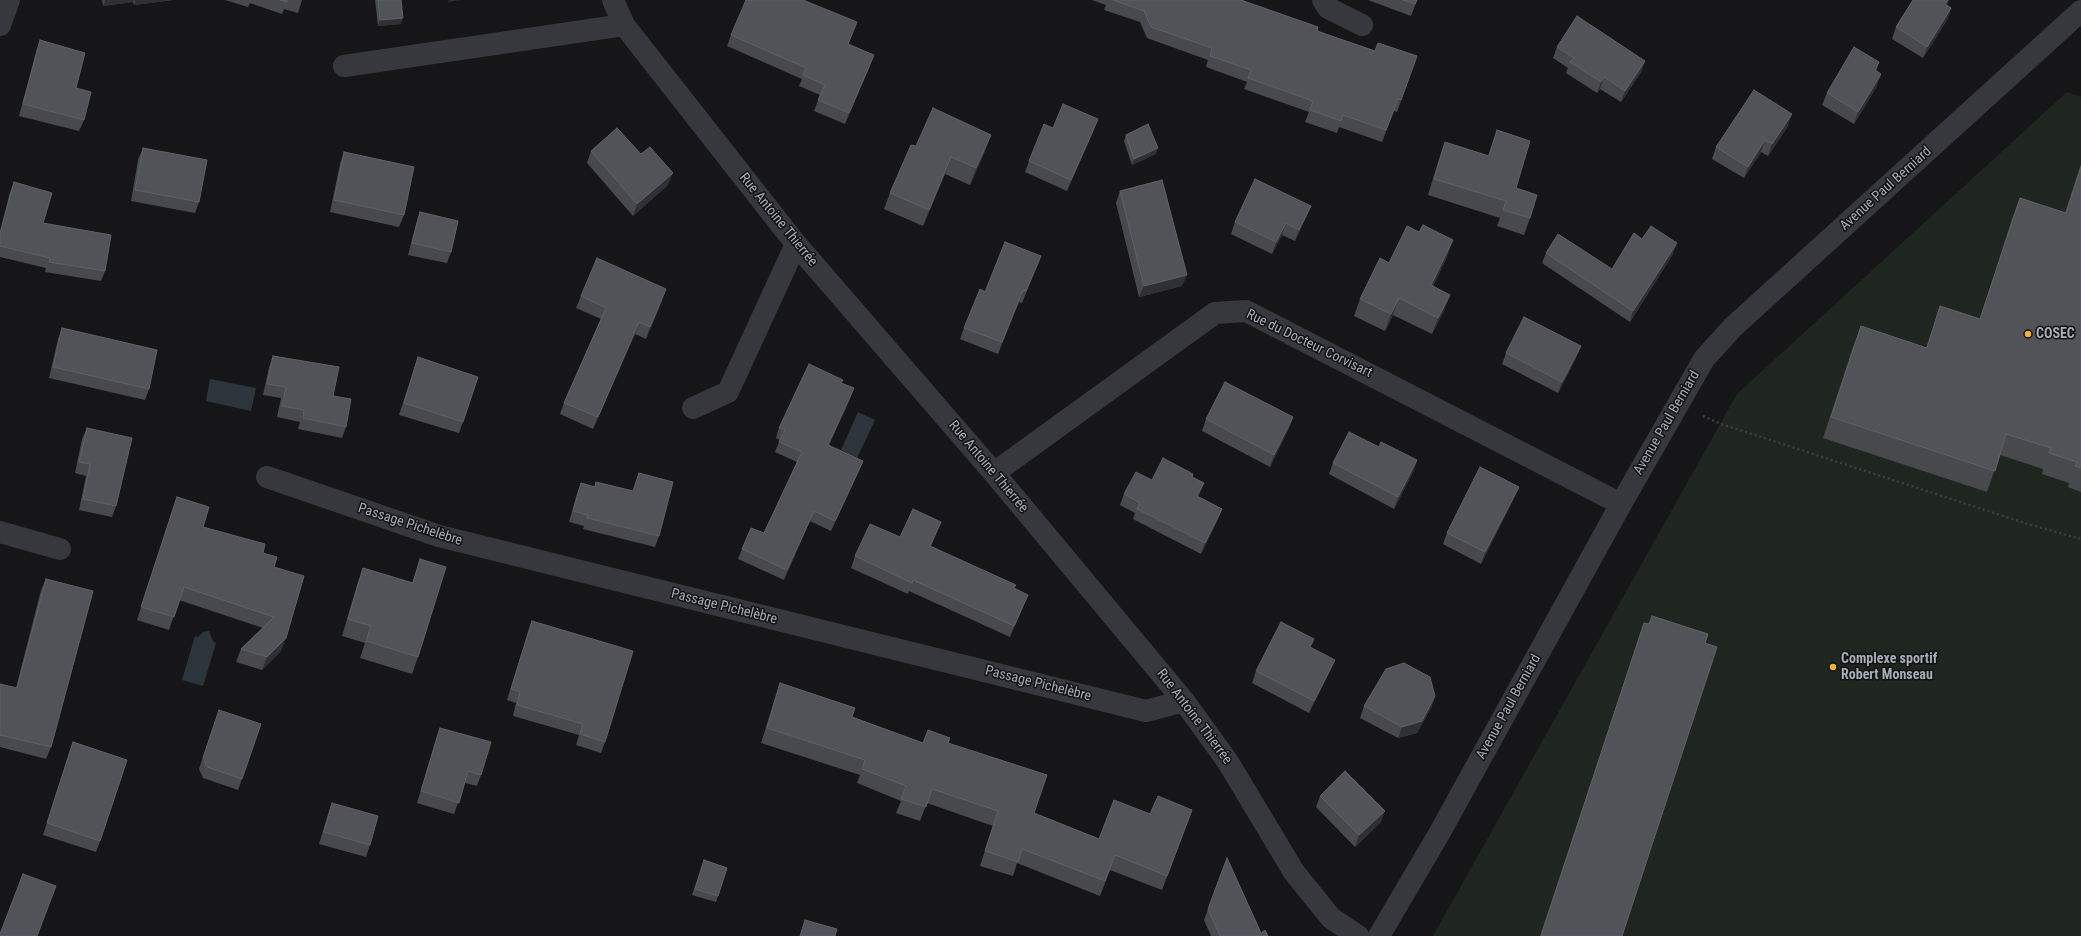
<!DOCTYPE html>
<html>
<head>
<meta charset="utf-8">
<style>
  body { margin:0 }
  canvas { display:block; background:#161618 }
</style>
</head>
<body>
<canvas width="2081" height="936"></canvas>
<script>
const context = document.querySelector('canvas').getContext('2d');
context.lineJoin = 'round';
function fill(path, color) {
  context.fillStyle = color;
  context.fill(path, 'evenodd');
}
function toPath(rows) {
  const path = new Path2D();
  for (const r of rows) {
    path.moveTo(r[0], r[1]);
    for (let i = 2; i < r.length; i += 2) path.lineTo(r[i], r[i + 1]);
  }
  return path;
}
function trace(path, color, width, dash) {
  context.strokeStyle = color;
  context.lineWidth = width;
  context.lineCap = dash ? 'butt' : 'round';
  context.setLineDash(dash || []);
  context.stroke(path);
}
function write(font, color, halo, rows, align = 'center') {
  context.font = font + ' "Roboto Condensed",sans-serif';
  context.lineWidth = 3;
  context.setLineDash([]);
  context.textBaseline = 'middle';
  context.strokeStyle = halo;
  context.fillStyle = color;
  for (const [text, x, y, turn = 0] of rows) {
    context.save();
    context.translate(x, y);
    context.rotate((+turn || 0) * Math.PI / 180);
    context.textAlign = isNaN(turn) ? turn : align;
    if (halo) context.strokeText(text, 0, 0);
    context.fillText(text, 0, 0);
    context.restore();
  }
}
const green = toPath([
  [2067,92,2081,97,2081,936,1433,936,1737,394]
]);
const water = toPath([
  [210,379,256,388,251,411,206,401],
  [858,412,875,420,857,458,841,450],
  [209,631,213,641,216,643,203,686,182,680,195,636,198,637,203,632]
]);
const path = toPath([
  [1703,416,1721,424,2028,524,2081,539]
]);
const minor = toPath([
  [613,0,624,25,796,244,994,473,1184,701,1228,762,1294,872,1331,918,1358,936],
  [1323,0,1328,8,1362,25],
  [0,25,9,0],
  [344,66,624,25],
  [693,408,728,392,796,244],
  [994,473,1215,313,1246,311,1621,504],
  [267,477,439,536,1146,711,1184,701],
  [0,532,60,549],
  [1379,936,1440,832,1621,504,1704,359,1733,327,2081,11]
]);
const wall = toPath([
  [102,0,173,0,134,5,133,2,103,6],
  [225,0,302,0,298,13,284,9,282,14,250,3,248,7],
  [375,0,401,0,401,24,378,26],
  [1092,0,1241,0,1317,31,1375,51,1417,56,1397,112,1394,111,1382,142,1339,127,1337,133,1305,122,1309,112,1244,89,1247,82,1206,67,1208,60,1147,38,1140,22,1104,10,1106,5],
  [1368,0,1417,0,1411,16],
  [1913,0,1949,0,1947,5,1951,8,1947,20,1923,58,1892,39,1896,27],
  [853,33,848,44,870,66,845,124,814,111,820,95,799,86,802,79,727,46,731,35],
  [40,40,76,88,84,120,79,131,19,116,36,52],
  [1557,47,1645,61,1641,72,1621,102,1600,89,1597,93,1566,73,1568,68,1553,58],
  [1879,62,1876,71,1877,86,1854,124,1822,105,1827,93],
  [1788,126,1768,156,1761,152,1744,178,1712,159,1716,147],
  [1053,128,1094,130,1067,191,1025,172,1029,161],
  [1497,130,1516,188,1530,218,1524,235,1497,226,1500,218,1428,195,1439,159,1445,142,1488,156],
  [1126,135,1156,154,1132,165,1124,141],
  [916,146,985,151,970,185,945,174,923,226,884,209,890,193],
  [143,148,199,202,195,213,131,201,138,160],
  [591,151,668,185,633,216,587,163],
  [344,152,404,215,399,227,330,212,340,164],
  [2081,164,2081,492,2068,487,2069,483,2042,474,2043,469,2000,455,1987,492,1823,438,1853,347,1861,326,1926,348,1940,306,1980,319,2012,219,2020,198,2065,213],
  [14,182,43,223,105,271,101,281,45,272,46,268,0,257,0,231,10,192],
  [1120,191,1182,286,1139,297,1116,203],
  [1311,206,1306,217,1295,241,1282,235,1272,254,1231,234,1235,222],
  [420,212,451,252,447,263,408,255,416,224],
  [1642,239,1673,254,1630,322,1542,263,1546,253,1612,269],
  [1041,256,1022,303,1019,302,998,354,960,339,964,328,985,292],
  [1447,257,1433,286,1444,311,1432,334,1393,315,1385,331,1354,316,1360,299],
  [581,296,662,301,646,339,635,334,593,429,560,414,564,403,601,319,576,308],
  [62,328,149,389,145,400,49,378,58,339],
  [1506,353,1576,358,1558,393,1502,364],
  [273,356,333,396,346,427,342,438,298,429,300,422,277,417,281,398,263,395,269,367],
  [418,357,463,422,459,433,399,415],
  [841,383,850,399,829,445,863,461,859,471,831,531,810,521,784,580,738,559,742,549,764,533,797,462,775,452,780,440,776,438,779,428],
  [1293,417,1289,428,1270,467,1202,431,1206,419],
  [87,428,116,506,112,517,79,510,86,476,75,473,82,439],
  [1379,447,1417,460,1413,472,1394,509,1329,474,1333,463],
  [639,473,659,536,655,547,583,529,584,526,569,522,577,494,581,483,594,487,596,482,633,491],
  [1193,474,1192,477,1204,483,1198,497,1222,509,1218,519,1201,554,1133,519,1135,513,1120,505,1124,494,1152,480],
  [1519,487,1514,498,1481,564,1443,544,1447,533],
  [177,497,203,527,263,553,274,567,281,651,262,670,236,662,241,649,263,628,179,600,169,630,137,620],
  [941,522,931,546,1014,589,1023,607,1010,637,909,591,908,594,851,568,855,556,900,537],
  [420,559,418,657,412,674,360,658,365,643,342,636,357,585,363,568,412,583],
  [46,579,51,747,46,759,0,747,0,684,16,688,41,590],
  [1652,616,1705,643,1622,936,1540,936,1637,643,1644,623,1649,624],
  [532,621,605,742,601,753,576,745,579,735,513,716,516,703,507,700,528,632],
  [1335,660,1330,671,1309,713,1252,683,1256,671],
  [780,683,852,717,923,743,948,743,1034,813,1099,839,1150,814,1192,810,1162,890,1110,870,1100,896,1017,863,1013,876,980,866,993,826,927,803,920,821,896,813,901,801,857,783,860,775,761,743,775,698],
  [1435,696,1431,708,1417,733,1398,738,1360,718,1364,706],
  [215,721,242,779,238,790,203,778,199,769],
  [440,728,481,775,477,786,465,783,454,814,417,803,436,739],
  [73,742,100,841,96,852,43,835],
  [1320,796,1381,822,1355,847,1316,807],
  [332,803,370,845,366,857,319,844,328,814],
  [1227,858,1261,933,1268,936,1211,936,1204,920],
  [704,860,727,868,716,902,692,895]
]);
const shadedWall = toPath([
  [105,0,134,0,133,2,103,6],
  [135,0,173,0,134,5],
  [449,0,461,0,448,2],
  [1948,0,1949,0,1946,7,1945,4],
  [1951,8,1947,20,1923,58,1927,47],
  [403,18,401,24,378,26,380,20],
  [874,55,870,66,845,124,849,113],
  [1645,61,1641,72,1621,102,1625,91],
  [1881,74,1877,86,1854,124,1858,112],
  [1604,77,1600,89,1597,93,1601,82],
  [1792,114,1788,126,1768,156,1772,144],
  [1098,119,1094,130,1067,191,1071,180],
  [991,135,985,151,970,185,976,168],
  [1765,140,1761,152,1744,178,1748,167],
  [1158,148,1156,154,1132,165,1134,159],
  [951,157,945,174,923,226,929,210],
  [673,173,668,185,633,216,637,204],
  [1311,206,1306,217,1295,241,1299,230],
  [1286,223,1282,235,1272,254,1276,242],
  [1453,240,1447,257,1425,301,1431,285],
  [1677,243,1673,254,1630,322,1633,311],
  [1187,275,1182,286,1139,297,1144,286],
  [666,289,662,301,646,339,650,327],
  [1023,290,1019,302,998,354,1002,342],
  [1450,295,1444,311,1432,334,1438,318],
  [1399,298,1393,315,1385,331,1391,314],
  [639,322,635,334,593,429,598,417],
  [1581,346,1576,358,1558,393,1562,382],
  [854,388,850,399,824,455,828,445],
  [1293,417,1289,428,1270,467,1274,455],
  [1417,460,1413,472,1394,509,1398,497],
  [863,461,859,471,831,531,835,521],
  [1204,483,1200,493,1193,507,1197,496],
  [1519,487,1514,498,1481,564,1485,552],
  [1222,509,1218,519,1201,554,1205,543],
  [814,511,810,521,784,580,787,570],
  [1028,595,1023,607,1010,637,1014,626],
  [286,638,281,651,262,670,267,657],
  [1335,660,1330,671,1309,713,1314,701],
  [1435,696,1431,708,1417,733,1398,738,1402,727],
  [1385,811,1381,822,1355,847,1359,835]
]);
const building = toPath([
  [280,0,287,0,287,2,280,0],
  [378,0,401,0,403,18,380,20,378,0],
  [746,0,803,0,857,22,848,44,874,55,849,113,818,100,825,85,803,75,806,68,731,35,746,0],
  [1113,0,1241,0,1318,27,1317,31,1375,51,1378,43,1417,56,1401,100,1398,99,1386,130,1343,115,1341,121,1310,110,1313,101,1248,78,1251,70,1210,56,1212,48,1151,27,1144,11,1113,0],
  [1403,0,1417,0,1415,4,1403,0],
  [1913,0,1948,0,1945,4,1951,8,1927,47,1896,27,1913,0],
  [1577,16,1645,61,1625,91,1604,77,1601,82,1570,62,1574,58,1557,47,1577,16],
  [40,40,85,53,76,88,91,92,84,120,23,104,40,40],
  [1854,47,1879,62,1875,70,1881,74,1858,112,1827,93,1854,47],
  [1754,90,1792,114,1772,144,1765,140,1748,167,1716,147,1754,90],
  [1063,104,1098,119,1071,180,1029,161,1044,124,1053,128,1063,104],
  [933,108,991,135,976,168,951,157,929,210,890,193,911,145,916,146,933,108],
  [1148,124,1158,148,1134,159,1126,135,1148,124],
  [617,128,641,154,650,147,673,173,637,204,591,151,617,128],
  [1497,130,1530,141,1516,188,1537,195,1530,218,1503,210,1506,201,1434,179,1445,142,1489,156,1497,130],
  [143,148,207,160,199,202,135,190,143,148],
  [344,152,414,167,404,215,334,200,344,152],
  [2081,167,2081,468,2075,466,2077,462,2049,453,2051,448,2006,434,1995,471,1831,417,1861,326,1927,348,1940,306,1980,319,2020,198,2066,213,2081,167],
  [1255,179,1311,206,1299,230,1286,223,1276,242,1235,222,1255,179],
  [1162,180,1187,275,1144,286,1120,191,1162,180],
  [14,182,52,193,43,223,111,235,105,271,49,262,50,258,0,246,0,234,14,182],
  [420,212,458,221,451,252,412,243,420,212],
  [1423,225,1453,240,1431,285,1450,295,1438,318,1399,298,1391,314,1360,299,1380,258,1389,263,1407,226,1419,232,1423,225],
  [1651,226,1677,243,1633,311,1546,253,1558,234,1612,269,1634,233,1642,239,1651,226],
  [1005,242,1041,256,1026,291,1023,290,1002,342,964,328,980,289,985,292,1005,242],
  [597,258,666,289,650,327,639,322,598,417,564,403,606,308,581,296,597,258],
  [1524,317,1581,346,1562,382,1506,353,1524,317],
  [62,328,157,350,149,389,53,367,62,328],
  [273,356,339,367,333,396,351,399,346,427,303,418,304,410,282,406,286,387,267,384,273,356],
  [418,357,478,377,463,422,404,403,418,357],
  [809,364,843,380,841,383,854,388,828,445,863,461,835,521,814,511,787,570,742,549,751,528,764,533,802,452,779,442,785,430,779,428,809,364],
  [1225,382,1293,417,1274,455,1206,419,1225,382],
  [87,428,132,438,116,506,83,499,90,464,79,462,87,428],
  [1349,432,1379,447,1381,442,1417,460,1398,497,1333,463,1349,432],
  [1163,458,1193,474,1192,477,1204,483,1197,496,1222,509,1205,543,1137,509,1140,503,1124,494,1136,472,1152,480,1163,458],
  [1480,467,1519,487,1485,552,1447,533,1480,467],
  [639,473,673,482,659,536,587,518,588,515,573,511,581,483,595,487,596,482,633,491,639,473],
  [177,497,209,507,203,527,265,544,263,553,277,557,274,567,304,576,286,638,267,657,241,649,274,617,184,587,174,617,141,607,177,497],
  [913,509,941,522,930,546,1016,585,1014,588,1028,595,1014,626,913,580,912,583,855,556,870,524,900,537,913,509],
  [420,559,446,567,418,657,366,641,371,626,348,619,363,568,413,583,420,559],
  [46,579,93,591,51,747,0,735,0,684,17,688,46,579],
  [1652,616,1708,634,1705,643,1717,647,1622,936,1541,936,1644,623,1649,624,1652,616],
  [532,621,633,651,605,742,580,734,583,724,517,705,520,692,511,689,532,621],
  [1281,622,1314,639,1310,647,1335,660,1314,701,1256,671,1281,622],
  [1404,663,1430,677,1435,696,1422,721,1402,727,1364,706,1386,669,1404,663],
  [780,683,855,708,852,717,923,743,928,730,950,738,948,743,1047,775,1034,813,1099,839,1114,800,1150,814,1158,796,1192,810,1167,876,1115,855,1105,881,1022,849,1018,862,985,851,998,811,932,789,926,807,901,799,906,786,862,769,865,760,767,728,780,683],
  [219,710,261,724,242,779,207,767,203,758,219,710],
  [440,728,491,742,481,775,468,771,459,803,421,791,440,728],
  [73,742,127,760,100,841,47,823,73,742],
  [1345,771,1385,811,1359,835,1320,796,1345,771],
  [332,803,378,816,370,845,324,832,332,803],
  [1227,858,1261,933,1265,930,1268,936,1220,936,1208,909,1227,858],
  [704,860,727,868,718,896,695,889,704,860],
  [23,874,56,886,37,936,0,936,0,934,23,874],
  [805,920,837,929,835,936,800,936,805,920]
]);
const markers = [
  [2028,334,4,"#f2b134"],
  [1833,667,4,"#f2b134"]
];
const streetNames = [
  ["Avenue Paul Berniard",1886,189,-42],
  ["Rue Antoine Thierrée",778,220,51],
  ["Rue du Docteur Corvisart",1309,344,26],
  ["Avenue Paul Berniard",1667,423,-60],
  ["Rue Antoine Thierrée",988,467,50],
  ["Passage Pichelèbre",410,525,18],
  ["Passage Pichelèbre",724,607,14],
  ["Passage Pichelèbre",1038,684,14],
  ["Avenue Paul Berniard",1509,707,-61],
  ["Rue Antoine Thierrée",1194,717,53]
];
const poiNames = [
  ["COSEC",2036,334],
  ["Complexe sportif",1841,659],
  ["Robert Monseau",1841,675]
];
fill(green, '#1e261f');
fill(water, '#2c353c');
trace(path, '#3d3f44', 2.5, [2, 3]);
trace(minor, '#37383d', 22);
fill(wall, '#47494d');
fill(shadedWall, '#2f3033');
fill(building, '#525359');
trace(building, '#5f6168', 1);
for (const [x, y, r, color] of markers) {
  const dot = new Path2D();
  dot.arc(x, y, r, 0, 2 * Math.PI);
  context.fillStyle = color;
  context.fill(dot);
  trace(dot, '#111113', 1.5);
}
write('14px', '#a8adb8', '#111113', streetNames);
write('bold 14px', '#a8adb8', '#111113', poiNames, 'left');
</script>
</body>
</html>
